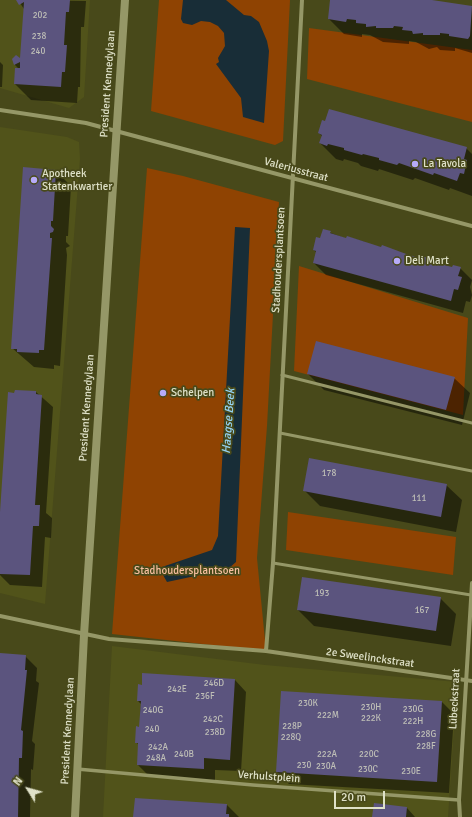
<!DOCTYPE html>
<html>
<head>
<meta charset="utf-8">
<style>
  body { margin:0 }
  #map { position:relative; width:472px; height:817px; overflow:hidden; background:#48491a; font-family:Signika,sans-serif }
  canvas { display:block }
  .north { position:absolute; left:8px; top:769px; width:40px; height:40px; -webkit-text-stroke:3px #48491a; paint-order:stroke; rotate:307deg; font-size:11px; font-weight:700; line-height:16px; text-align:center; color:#dfe1c8 }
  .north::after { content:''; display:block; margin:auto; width:14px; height:18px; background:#dfe1c8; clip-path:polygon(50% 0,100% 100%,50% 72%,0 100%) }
  .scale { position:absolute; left:334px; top:791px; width:51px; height:18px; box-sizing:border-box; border:2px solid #dfe1c8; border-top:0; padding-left:5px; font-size:12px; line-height:14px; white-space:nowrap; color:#dfe1c8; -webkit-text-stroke:3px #48491a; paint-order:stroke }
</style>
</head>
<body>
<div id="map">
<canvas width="472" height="817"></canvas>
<div class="north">N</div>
<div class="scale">20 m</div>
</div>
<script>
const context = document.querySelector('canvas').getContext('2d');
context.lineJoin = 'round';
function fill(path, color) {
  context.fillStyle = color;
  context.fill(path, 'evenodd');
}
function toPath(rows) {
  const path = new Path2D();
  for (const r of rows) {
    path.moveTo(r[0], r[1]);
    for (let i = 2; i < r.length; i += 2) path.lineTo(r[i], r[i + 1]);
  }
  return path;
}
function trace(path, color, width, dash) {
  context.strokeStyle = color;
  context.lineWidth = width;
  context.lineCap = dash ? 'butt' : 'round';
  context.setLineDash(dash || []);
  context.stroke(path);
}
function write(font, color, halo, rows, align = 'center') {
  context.font = font + ' Signika,sans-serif';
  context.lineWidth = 3.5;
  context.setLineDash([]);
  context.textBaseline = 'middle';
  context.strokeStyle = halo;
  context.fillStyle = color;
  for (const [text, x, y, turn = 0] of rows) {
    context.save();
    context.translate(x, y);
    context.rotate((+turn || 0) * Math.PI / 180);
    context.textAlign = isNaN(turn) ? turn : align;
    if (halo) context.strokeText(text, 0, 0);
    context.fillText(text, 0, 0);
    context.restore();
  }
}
const built = toPath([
  [0,0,90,0,84,97,69,108,0,88],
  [0,127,67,137,79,142,80,159,45,604,0,593],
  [112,646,265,665,457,682,448,817,103,817]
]);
const green = toPath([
  [159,0,290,0,283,141,275,145,151,111],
  [309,28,472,50,472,122,307,79],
  [147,168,183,176,279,202,267,426,257,558,266,651,112,634],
  [299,266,468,318,463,415,294,371],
  [288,512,456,537,453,575,286,550]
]);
const water = toPath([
  [183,0,226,0,244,15,251,16,259,22,267,41,269,51,264,123,243,117,241,98,216,64,219,62,218,58,225,46,224,33,218,26,210,22,201,21,192,25,183,23,181,19],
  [235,227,250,228,236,562,228,569,167,582,159,568,212,550,218,536]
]);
const shadow = toPath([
  [18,0,86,1,84,27,81,27,80,87,78,87,77,103,31,100,15,84,19,69,15,65,13,59,21,60,24,9],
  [331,0,425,0,472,7,472,53,455,48,455,51,440,50,437,47,429,49,416,42,409,41,409,44,383,42,370,35,362,34,362,37,344,34,329,19],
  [0,62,3,65,2,87,0,87],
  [319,133,466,148,472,154,472,196,450,188,449,190,415,178,413,180,379,169,378,171,361,166,358,163,344,159,343,161,336,159,320,143,322,136],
  [56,171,71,186,68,236,66,236,66,242,70,246,66,248,67,255,60,366,54,365,54,369,34,367,12,348],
  [323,230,347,239,348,237,365,242,368,244,400,252,403,254,435,261,439,264,452,268,460,268,472,280,470,287,472,295,470,302,466,301,463,313,326,275,314,263,317,253,314,250,321,239],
  [308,374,454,378,470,393,462,425,324,390],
  [36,392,53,407,46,513,52,518,51,538,45,537,42,587,10,585,0,575,0,513],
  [446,485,462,500,456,532,320,506,304,490],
  [440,598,456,614,451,646,314,626,298,610],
  [0,654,25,656,37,668,36,681,39,683,32,741,35,744,33,770,31,769,30,817,0,817],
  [235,680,246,692,241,771,215,770,215,781,150,777,138,765,139,745,136,742,140,728,141,704,138,701],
  [442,702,454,714,449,793,289,784,277,772],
  [227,805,239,817,134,817],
  [407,808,415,817,373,817]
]);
const building = toPath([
  [16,0,70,0,69,12,66,12,64,45,67,45,65,72,62,72,61,87,14,84,15,68,20,68,20,62,14,65,12,59,16,55,20,58,24,2,19,5],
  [330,0,432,0,472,6,470,36,468,39,449,36,449,34,440,33,440,35,423,35,423,33,413,34,412,31,402,30,403,27,394,26,393,28,376,28,376,26,366,27,366,24,356,23,356,20,347,19,346,22,328,19],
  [329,109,467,147,464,159,467,160,464,174,460,173,457,181,434,173,433,175,399,163,397,165,379,160,379,158,363,154,362,155,344,150,344,148,328,144,327,146,319,143,322,135,318,133,322,120,325,121],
  [23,167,56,170,53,221,51,221,51,226,54,229,53,232,50,233,50,238,52,238,44,350,39,350,39,353,17,352,17,349,11,349],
  [323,229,331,231,330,233,346,238,347,236,381,247,382,245,409,255,417,257,418,255,436,260,436,263,452,267,453,265,461,267,458,276,462,277,458,290,454,289,451,301,313,263,316,251,313,250,316,237,320,238],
  [316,341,455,377,446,410,307,374],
  [15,390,36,391,36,394,42,395,35,505,40,505,39,526,33,526,30,575,0,574,0,512,8,392,14,393],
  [309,458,447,484,441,517,303,491],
  [302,577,441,597,436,631,297,610],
  [0,653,26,655,25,670,27,670,21,730,23,731,22,758,19,758,18,817,0,817],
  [142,673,235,679,230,760,204,758,204,769,137,765,138,743,135,743,136,726,139,727,141,701,137,701,138,684,142,685],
  [281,691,442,701,437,782,276,772],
  [135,798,227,804,226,814,229,814,229,817,133,817],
  [374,803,407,807,406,817,372,817]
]);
const service = toPath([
  [282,375,472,423],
  [280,433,472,471],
  [273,563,471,595]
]);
const pedestrian = toPath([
  [77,769,253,785,459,800]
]);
const minor = toPath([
  [0,110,86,123,472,226],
  [0,616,109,639,266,651,472,681],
  [266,651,273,563,302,0],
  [460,817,459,800,472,583]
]);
const secondary = toPath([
  [75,817,84,635,125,0]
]);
const markers = [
  [415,164,4,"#b7abf8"],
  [34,180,4,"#b7abf8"],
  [397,261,4,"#b7abf8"],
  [163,393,4,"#b7abf8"]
];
const numberNames = [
  ["202",40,16],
  ["238",39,37],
  ["240",38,52],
  ["178",329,474],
  ["111",419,499],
  ["193",322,594],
  ["167",422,611],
  ["246D",214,684],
  ["242E",177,690],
  ["236F",205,697],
  ["230K",308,704],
  ["230H",371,708],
  ["230G",413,710],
  ["240G",153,711],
  ["222M",328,716],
  ["222K",371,719],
  ["242C",213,720],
  ["222H",413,722],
  ["228P",292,727],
  ["240",152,730],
  ["238D",215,733],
  ["228G",426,735],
  ["228Q",291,738],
  ["228F",426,747],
  ["242A",158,748],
  ["240B",184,755],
  ["222A",327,755],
  ["220C",369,755],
  ["248A",156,759],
  ["230",304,766],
  ["230A",326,767],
  ["230C",368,770],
  ["230E",411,772]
];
const streetNames = [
  ["President Kennedylaan",108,84,-86],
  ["Valeriusstraat",296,170,15],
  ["Stadhoudersplantsoen",279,260,-87],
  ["President Kennedylaan",87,408,-86],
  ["2e Sweelinckstraat",370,658,8],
  ["Lübeckstraat",455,699,-87],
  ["President Kennedylaan",68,731,-87],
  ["Verhulstplein",269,777,4]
];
const poiNames = [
  ["La Tavola",423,164],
  ["Apotheek",42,174],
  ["Statenkwartier",42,187],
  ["Deli Mart",405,261],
  ["Schelpen",171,393]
];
const parkNames = [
  ["Stadhoudersplantsoen",187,571]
];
const waterNames = [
  ["Haagse Beek",229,421,-86]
];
fill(built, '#51531a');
fill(green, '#8f4302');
fill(water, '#182d37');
fill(shadow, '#0007');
fill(building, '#5b547e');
trace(service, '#959767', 3);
trace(pedestrian, '#959767', 3.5);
trace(minor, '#959767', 4);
trace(secondary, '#959767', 8);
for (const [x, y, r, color] of markers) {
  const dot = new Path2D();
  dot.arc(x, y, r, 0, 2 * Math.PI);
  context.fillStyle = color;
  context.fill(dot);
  trace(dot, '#48491a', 1.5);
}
write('9px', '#bebeb6', null, numberNames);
write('11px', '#dfe1c8', '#48491a', streetNames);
write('11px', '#dfe1c8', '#48491a', poiNames, 'left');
write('11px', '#f7bfa0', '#48491a', parkNames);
write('italic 12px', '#95d3f3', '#48491a', waterNames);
</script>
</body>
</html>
